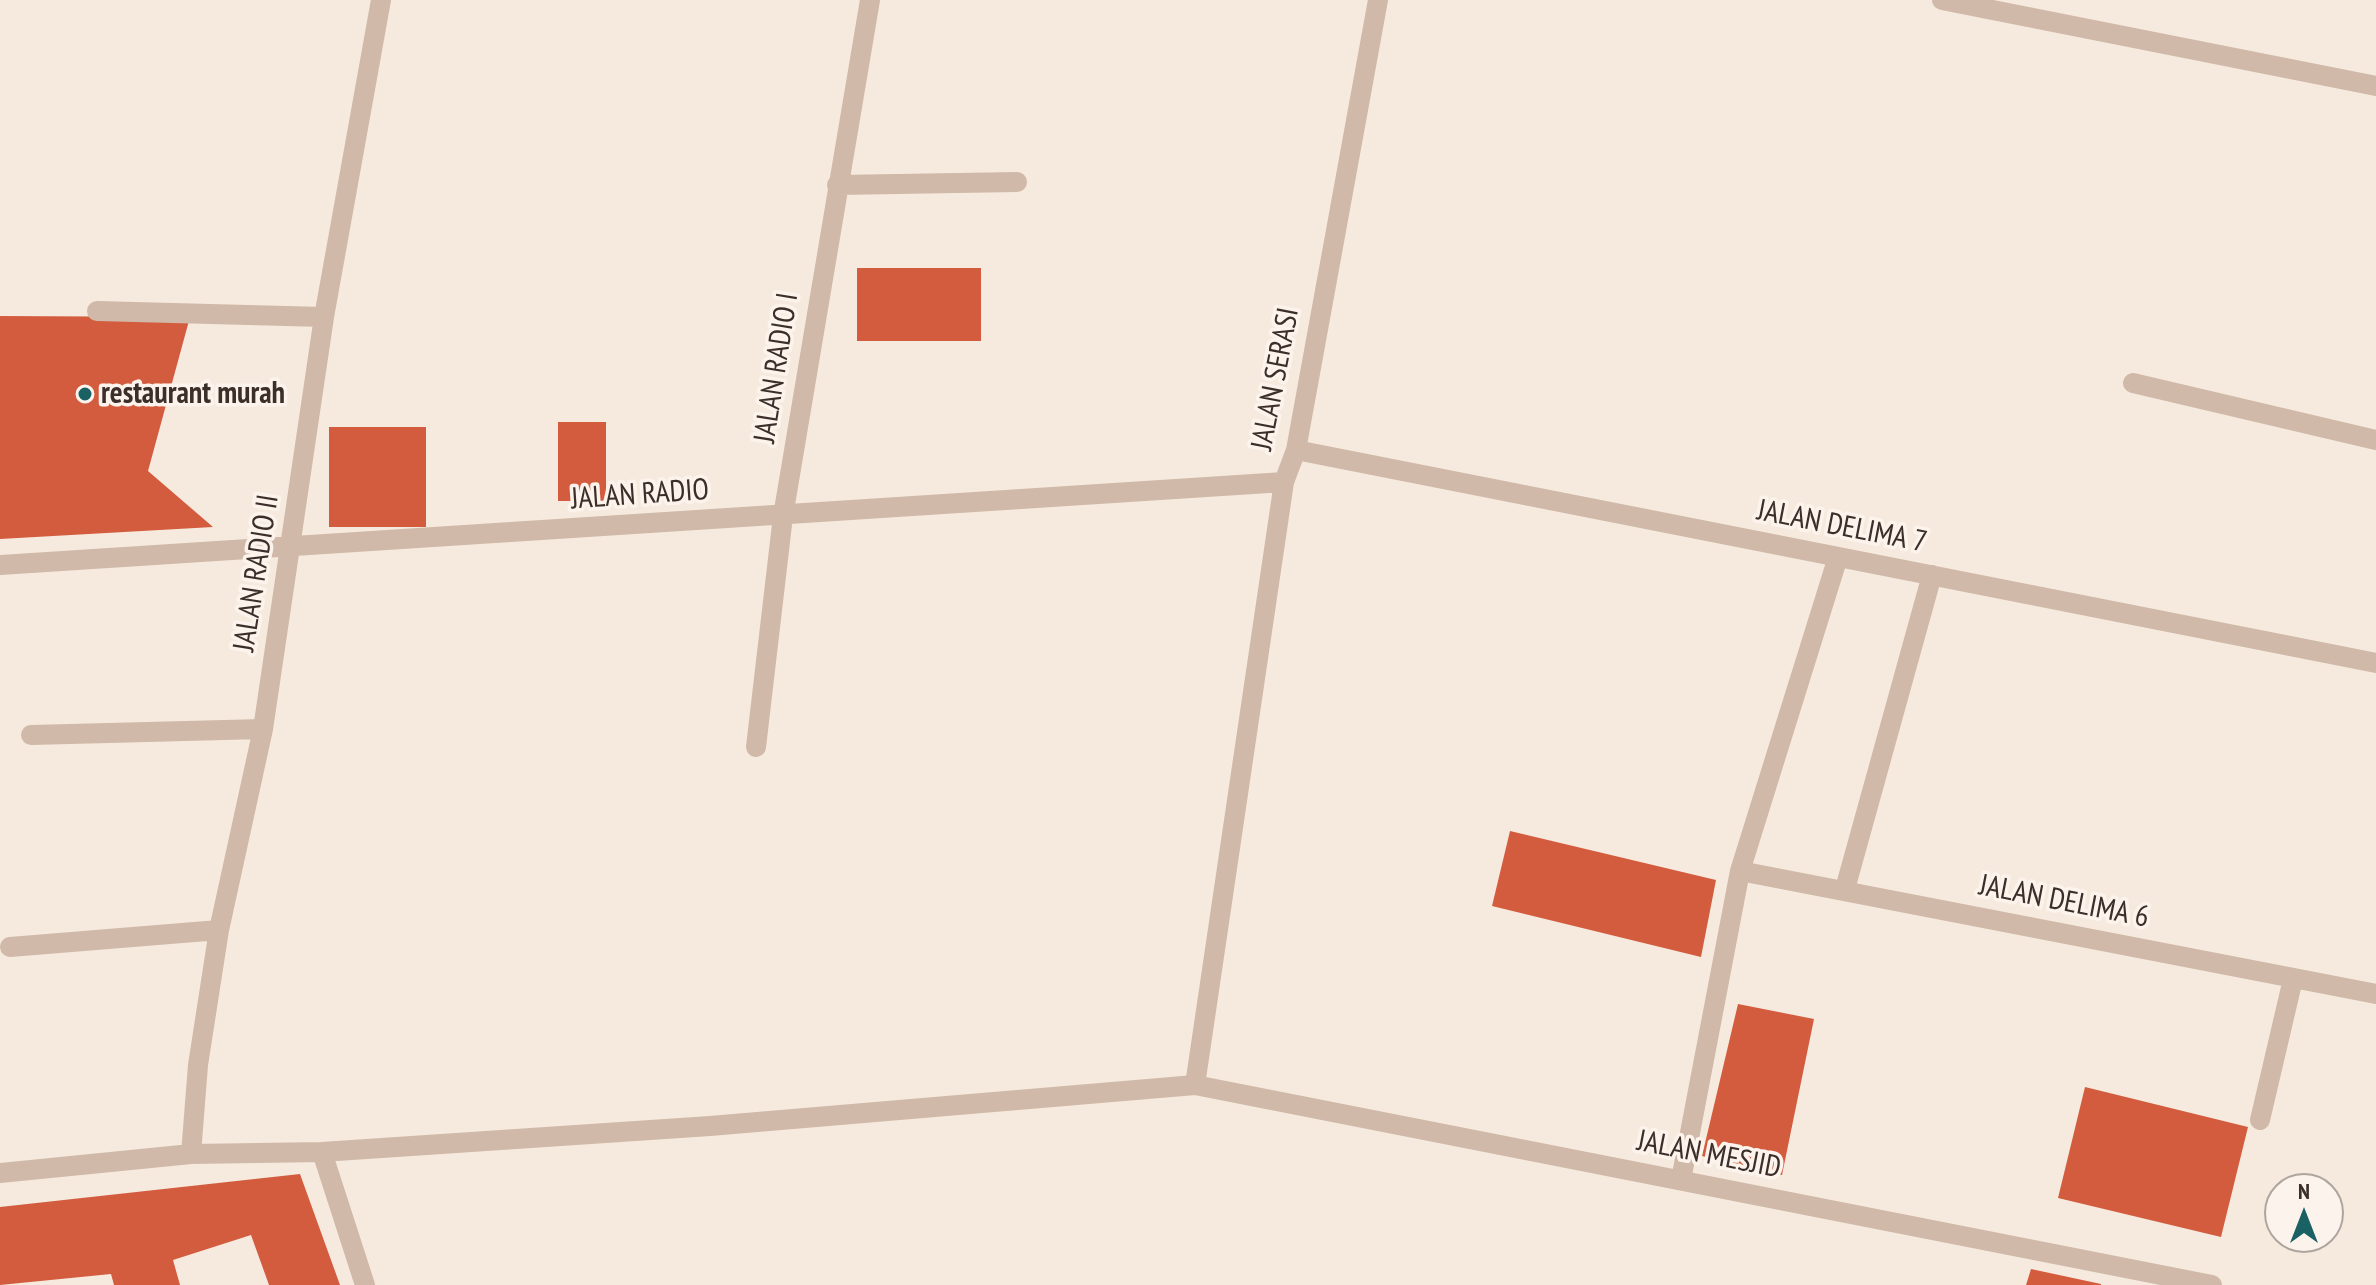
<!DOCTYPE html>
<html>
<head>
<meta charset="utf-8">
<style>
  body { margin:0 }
  #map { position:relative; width:2376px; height:1285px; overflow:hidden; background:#f6eade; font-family:"PT Sans Narrow",sans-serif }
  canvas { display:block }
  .north { position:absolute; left:2264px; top:1173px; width:80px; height:80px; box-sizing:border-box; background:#fcf4ec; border:2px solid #afa59e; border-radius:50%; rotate:0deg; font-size:22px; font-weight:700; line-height:32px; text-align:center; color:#3c2e29 }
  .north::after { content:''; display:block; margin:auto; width:28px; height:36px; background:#196163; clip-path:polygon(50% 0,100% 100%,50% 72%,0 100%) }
</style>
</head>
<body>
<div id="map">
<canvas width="2376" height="1285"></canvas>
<div class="north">N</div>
</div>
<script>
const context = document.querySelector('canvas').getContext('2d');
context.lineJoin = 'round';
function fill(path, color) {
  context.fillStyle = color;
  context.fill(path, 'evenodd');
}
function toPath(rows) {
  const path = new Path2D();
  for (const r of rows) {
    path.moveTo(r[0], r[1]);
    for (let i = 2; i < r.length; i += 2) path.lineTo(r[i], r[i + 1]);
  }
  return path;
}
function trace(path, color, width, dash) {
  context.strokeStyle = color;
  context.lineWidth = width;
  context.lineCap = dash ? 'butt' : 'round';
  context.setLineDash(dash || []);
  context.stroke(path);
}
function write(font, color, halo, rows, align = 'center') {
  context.font = font + ' "PT Sans Narrow",sans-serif';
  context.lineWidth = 7;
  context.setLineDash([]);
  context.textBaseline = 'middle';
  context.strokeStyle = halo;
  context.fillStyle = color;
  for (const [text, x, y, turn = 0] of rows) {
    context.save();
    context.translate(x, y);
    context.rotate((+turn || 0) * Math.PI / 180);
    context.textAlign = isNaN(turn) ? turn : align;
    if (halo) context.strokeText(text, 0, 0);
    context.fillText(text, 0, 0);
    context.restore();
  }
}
const building = toPath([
  [857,268,981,268,981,341,857,341],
  [0,316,190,317,148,471,213,527,0,539],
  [558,422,606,422,606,501,558,501],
  [329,427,426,427,426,527,329,527],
  [1510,831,1716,880,1701,957,1492,906],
  [1738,1004,1814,1019,1782,1175,1702,1156],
  [2085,1087,2248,1127,2221,1237,2058,1198],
  [300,1174,340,1285,269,1285,251,1235,173,1260,180,1285,114,1285,111,1274,0,1285,0,1207],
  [2031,1269,2101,1284,2101,1285,2026,1285]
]);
const minor = toPath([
  [1942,0,2376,86],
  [837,185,1017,182],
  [97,311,324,317],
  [2133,383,2376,440],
  [1296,450,2376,663],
  [0,565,1284,482],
  [31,735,263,729],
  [756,747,783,516,870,0],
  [1740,871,2376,994],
  [1845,889,1932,575],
  [10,947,219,930],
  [1195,1085,1284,482,1296,450,1378,0],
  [2260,1120,2293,979],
  [322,1152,365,1285],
  [191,1154,198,1065,219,930,263,729,324,317,381,0],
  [0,1173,191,1154,322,1152,710,1126,1195,1085,2212,1285],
  [1681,1180,1740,871,1838,557]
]);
const markers = [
  [85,394,8,"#196163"]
];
const streetNames = [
  ["JALAN RADIO I",777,368,-81],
  ["JALAN SERASI",1276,379,-79],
  ["JALAN RADIO",640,495,-4],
  ["JALAN DELIMA 7",1842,527,11],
  ["JALAN RADIO II",257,573,-81],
  ["JALAN DELIMA 6",2064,902,11],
  ["JALAN MESJID",1709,1155,11]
];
const poiNames = [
  ["restaurant murah",101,394]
];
fill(building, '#d35c3f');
trace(minor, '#d0b9a8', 20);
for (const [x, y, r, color] of markers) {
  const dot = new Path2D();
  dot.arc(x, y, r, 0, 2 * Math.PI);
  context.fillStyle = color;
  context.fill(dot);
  trace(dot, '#fcf4ec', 3);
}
write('30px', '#3c2e29', '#fcf4ec', streetNames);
write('bold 30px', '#3c2e29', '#fcf4ec', poiNames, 'left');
</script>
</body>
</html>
